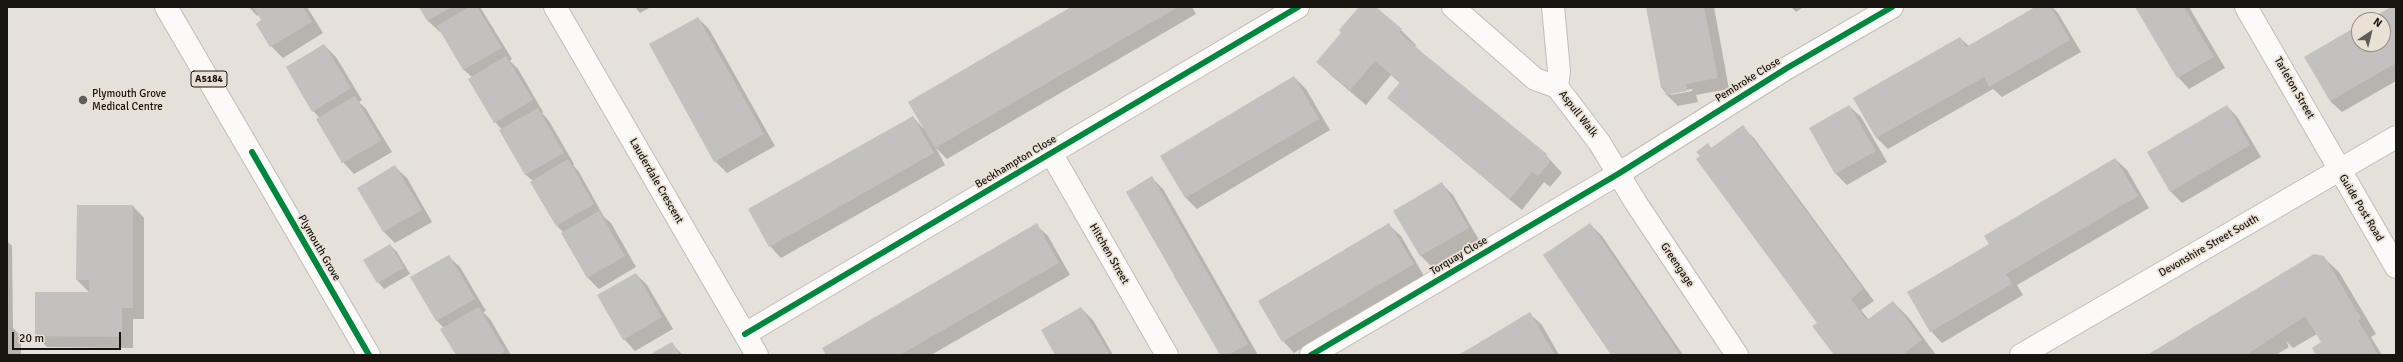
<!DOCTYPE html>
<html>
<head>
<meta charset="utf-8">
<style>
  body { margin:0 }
  #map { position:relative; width:2403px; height:362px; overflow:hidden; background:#e5e0da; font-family:Signika,sans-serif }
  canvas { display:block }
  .frame { position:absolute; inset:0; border:8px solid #181511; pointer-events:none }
  .north { position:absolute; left:2351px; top:12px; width:40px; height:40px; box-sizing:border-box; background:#eae1d5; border:1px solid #968f87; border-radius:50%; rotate:35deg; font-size:11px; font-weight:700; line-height:16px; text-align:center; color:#181511 }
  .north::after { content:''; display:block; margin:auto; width:14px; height:18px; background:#605c57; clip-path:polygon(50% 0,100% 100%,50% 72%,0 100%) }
  .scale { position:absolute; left:12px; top:332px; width:109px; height:18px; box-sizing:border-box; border:2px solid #181511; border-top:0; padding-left:5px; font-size:12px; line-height:14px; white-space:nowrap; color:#181511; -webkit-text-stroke:3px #eae1d5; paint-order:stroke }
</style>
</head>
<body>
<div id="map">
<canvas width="2403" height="362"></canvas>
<div class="frame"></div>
<div class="north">N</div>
<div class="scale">20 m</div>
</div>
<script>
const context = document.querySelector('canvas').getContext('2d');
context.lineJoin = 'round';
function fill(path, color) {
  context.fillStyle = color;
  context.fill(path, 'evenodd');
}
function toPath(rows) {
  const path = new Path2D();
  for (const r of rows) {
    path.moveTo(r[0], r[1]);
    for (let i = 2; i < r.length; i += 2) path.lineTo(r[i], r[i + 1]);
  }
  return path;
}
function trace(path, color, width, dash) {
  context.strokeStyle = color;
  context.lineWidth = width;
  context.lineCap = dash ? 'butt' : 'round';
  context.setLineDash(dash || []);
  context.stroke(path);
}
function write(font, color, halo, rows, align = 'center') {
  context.font = font + ' Signika,sans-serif';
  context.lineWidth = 3.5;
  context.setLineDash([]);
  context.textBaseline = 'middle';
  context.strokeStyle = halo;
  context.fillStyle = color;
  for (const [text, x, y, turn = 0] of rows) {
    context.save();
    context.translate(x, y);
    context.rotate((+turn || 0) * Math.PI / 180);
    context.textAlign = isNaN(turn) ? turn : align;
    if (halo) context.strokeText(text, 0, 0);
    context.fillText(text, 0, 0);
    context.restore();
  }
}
const shadow = toPath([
  [249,7,307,7,323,33,283,58,271,46,257,24,263,20,259,14,257,16],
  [420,7,480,7,512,59,510,61,518,69,543,112,542,113,549,121,574,164,573,165,579,172,604,217,611,223,636,267,599,289,587,277,564,233,557,226,533,181,526,175,501,131,502,130,495,122,472,77,464,70,441,31,440,32,428,21],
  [635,7,651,7,640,13],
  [1074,7,1192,7,1196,14,947,159,936,148,945,165,781,258,770,246,913,117,923,128],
  [1360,7,1374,7,1401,30,1416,45,1415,47,1546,155,1562,173,1550,187,1544,182,1522,210,1389,98,1401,84,1391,75,1366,105,1333,77,1317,62,1343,33],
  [1647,7,1714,7,1729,89,1696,95,1698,102,1678,106,1667,95,1662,88],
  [1692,89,1692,91,1671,95,1671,93],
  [1791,7,1804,7,1796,12],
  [2038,7,2052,7,2058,13,2081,52,2002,97,1993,89,1888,149,1877,138,1854,99,1960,38,1969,46],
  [2136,7,2189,7,2225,68,2189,89,2178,77],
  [2393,7,2396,7,2396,81,2342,112,2330,101,2359,27,2359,44,2383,44,2383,20,2370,20],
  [698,18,709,29,775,146,727,173,715,161],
  [324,45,336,57,362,100,359,102,366,109,392,152,354,174,343,162,318,119,320,118,313,111],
  [1294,77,1306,89,1330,130,1197,209,1186,198,1161,156],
  [1849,106,1861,117,1887,162,1847,185,1836,174,1810,128],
  [2227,106,2238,118,2261,157,2182,203,2171,192,2148,153],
  [1742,127,1754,138,1874,301,1861,310,1869,320,1893,302,1909,318,1936,355,1835,355,1818,324,1701,157,1708,144,1712,149],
  [2115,159,2127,170,2149,208,2017,285,2023,295,1942,343,1931,331,1990,244],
  [395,167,407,178,432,222,395,243,384,232,359,188],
  [1152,178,1163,189,1258,355,1221,355,1174,276,1177,274],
  [1442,184,1453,195,1479,240,1432,267,1421,256,1394,211],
  [133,206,144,218,144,319,133,319,133,348,47,347,36,336,90,293,77,280],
  [1590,224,1602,236,1683,355,1612,355],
  [1036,225,1048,236,1070,275,931,355,827,355],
  [1389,225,1401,236,1424,276,1294,353,1283,341],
  [7,241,12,246,13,328,21,336,21,354,7,354],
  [390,245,397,252,410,274,384,289,378,282],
  [448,256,460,267,486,311,483,312,490,319,511,355,457,355,444,328,437,321,411,277],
  [2323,257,2339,272,2376,334,2371,337,2382,355,2317,355,2322,342,2317,334,2293,348,2286,341,2289,347,2276,355,2149,355],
  [636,274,647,285,673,329,635,351,624,339],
  [1081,308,1093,320,1113,355,1056,355],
  [1530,314,1542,325,1559,355,1460,355],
  [671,343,683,355,651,355]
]);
const building = toPath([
  [253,7,303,7,312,22,270,47,256,24,261,20],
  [419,7,452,7,427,21],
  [469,7,477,7,502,48,463,70,437,26],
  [1071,7,1178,7,935,148,908,102],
  [1359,7,1376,7,1402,29,1399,32,1424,54,1547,154,1546,156,1551,161,1538,176,1532,172,1510,199,1387,98,1400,82,1375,61,1350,90,1316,62,1341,33,1339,30],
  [1646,7,1704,7,1718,78,1686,84,1687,91,1666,95,1664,88,1661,88],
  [2035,7,2051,7,2070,40,1989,87,1984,77,1876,138,1853,98,1960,37,1966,47],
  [2135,7,2184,7,2214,57,2177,78],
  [2391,7,2396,7,2396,63,2330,101,2304,57,2359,25,2359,44,2383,44,2383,20,2368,20],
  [698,17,764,134,714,162,649,44],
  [324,44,351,88,312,112,286,67],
  [506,56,533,100,494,123,468,79],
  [1294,76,1319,119,1185,198,1160,156],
  [355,96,381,141,342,163,316,119],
  [1849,105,1876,151,1835,174,1809,128],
  [2227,105,2250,145,2170,192,2147,152],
  [538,108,564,153,525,175,499,130],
  [913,116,934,153,769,247,748,209],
  [1743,125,1863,289,1851,299,1867,320,1893,301,1922,340,1902,355,1834,355,1812,326,1817,323,1696,159,1700,156,1696,152,1708,143,1711,148],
  [2115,158,2138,196,2006,274,2012,284,1930,332,1907,292,1989,244,1984,236],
  [568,159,594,204,556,226,530,182],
  [395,165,422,210,383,232,357,188],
  [1152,176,1248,344,1228,355,1220,355,1126,192],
  [1442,182,1469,228,1420,256,1393,211],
  [77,205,133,205,133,308,122,308,122,337,35,336,35,292,89,292,89,280,76,280],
  [599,211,625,256,587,278,561,233],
  [1037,223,1059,263,900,355,826,355,822,348],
  [1389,223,1414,264,1282,342,1258,301],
  [1590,223,1667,335,1680,355,1611,355,1543,255],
  [390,244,404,268,377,283,363,260],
  [2314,254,2324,256,2361,318,2358,320,2378,355,2316,355,2312,348,2321,342,2305,316,2246,355,2147,355],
  [449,255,475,299,436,321,410,277],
  [636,273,662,317,623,340,597,295],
  [479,307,505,351,498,355,456,355,440,329],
  [1081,307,1097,333,1110,355,1055,355,1041,330],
  [1530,312,1555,355,1458,355,1472,347],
  [672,342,680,355,649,355]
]);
const minor = toPath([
  [555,7,757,355],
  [1453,7,1535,79,1557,87,1599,142,1636,203,1737,355],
  [1553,7,1559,71,1557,87],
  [2246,7,2396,267],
  [1051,153,1167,355],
  [745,334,1298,7],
  [1311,355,1618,174,1787,68,1892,7],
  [2021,355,2396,137]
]);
const major = toPath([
  [166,7,369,355]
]);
const cycleway = toPath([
  [252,152,369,355],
  [745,334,1298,7],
  [1311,355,1618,174,1787,68,1892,7]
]);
const markers = [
  [83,100,5,"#605c57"]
];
const shields = [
  [209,79,36]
];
const shieldNames = [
  ["A5184",209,79]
];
const streetNames = [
  ["Pembroke Close",1748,80,-32],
  ["Tarleton Street",2294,88,60],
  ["Aspull Walk",1578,114,52],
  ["Beckhampton Close",1016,162,-31],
  ["Lauderdale Crescent",656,181,60],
  ["Guide Post Road",2361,208,59],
  ["Devonshire Street South",2209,246,-30],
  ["Plymouth Grove",319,248,60],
  ["Hitchen Street",1109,254,60],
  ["Torquay Close",1459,256,-31],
  ["Greengage",1677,265,56]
];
const poiNames = [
  ["Plymouth Grove",92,94],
  ["Medical Centre",92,107]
];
fill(shadow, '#0003');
fill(building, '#c3c0c0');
trace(minor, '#c1bdb8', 24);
trace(major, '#c1bdb8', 24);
trace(minor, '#fbfaf9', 22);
trace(major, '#fbfaf9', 22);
trace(cycleway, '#00873e', 6);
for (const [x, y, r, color] of markers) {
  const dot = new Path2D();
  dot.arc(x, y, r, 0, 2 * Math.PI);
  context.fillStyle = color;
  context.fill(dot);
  trace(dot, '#eae1d5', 1.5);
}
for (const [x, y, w] of shields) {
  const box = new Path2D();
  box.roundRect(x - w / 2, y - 8, w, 16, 3);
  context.fillStyle = '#eae1d5';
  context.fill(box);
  trace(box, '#181511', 1);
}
write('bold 10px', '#181511', null, shieldNames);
write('11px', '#181511', '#eae1d5', streetNames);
write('11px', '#181511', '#eae1d5', poiNames, 'left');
</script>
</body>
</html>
